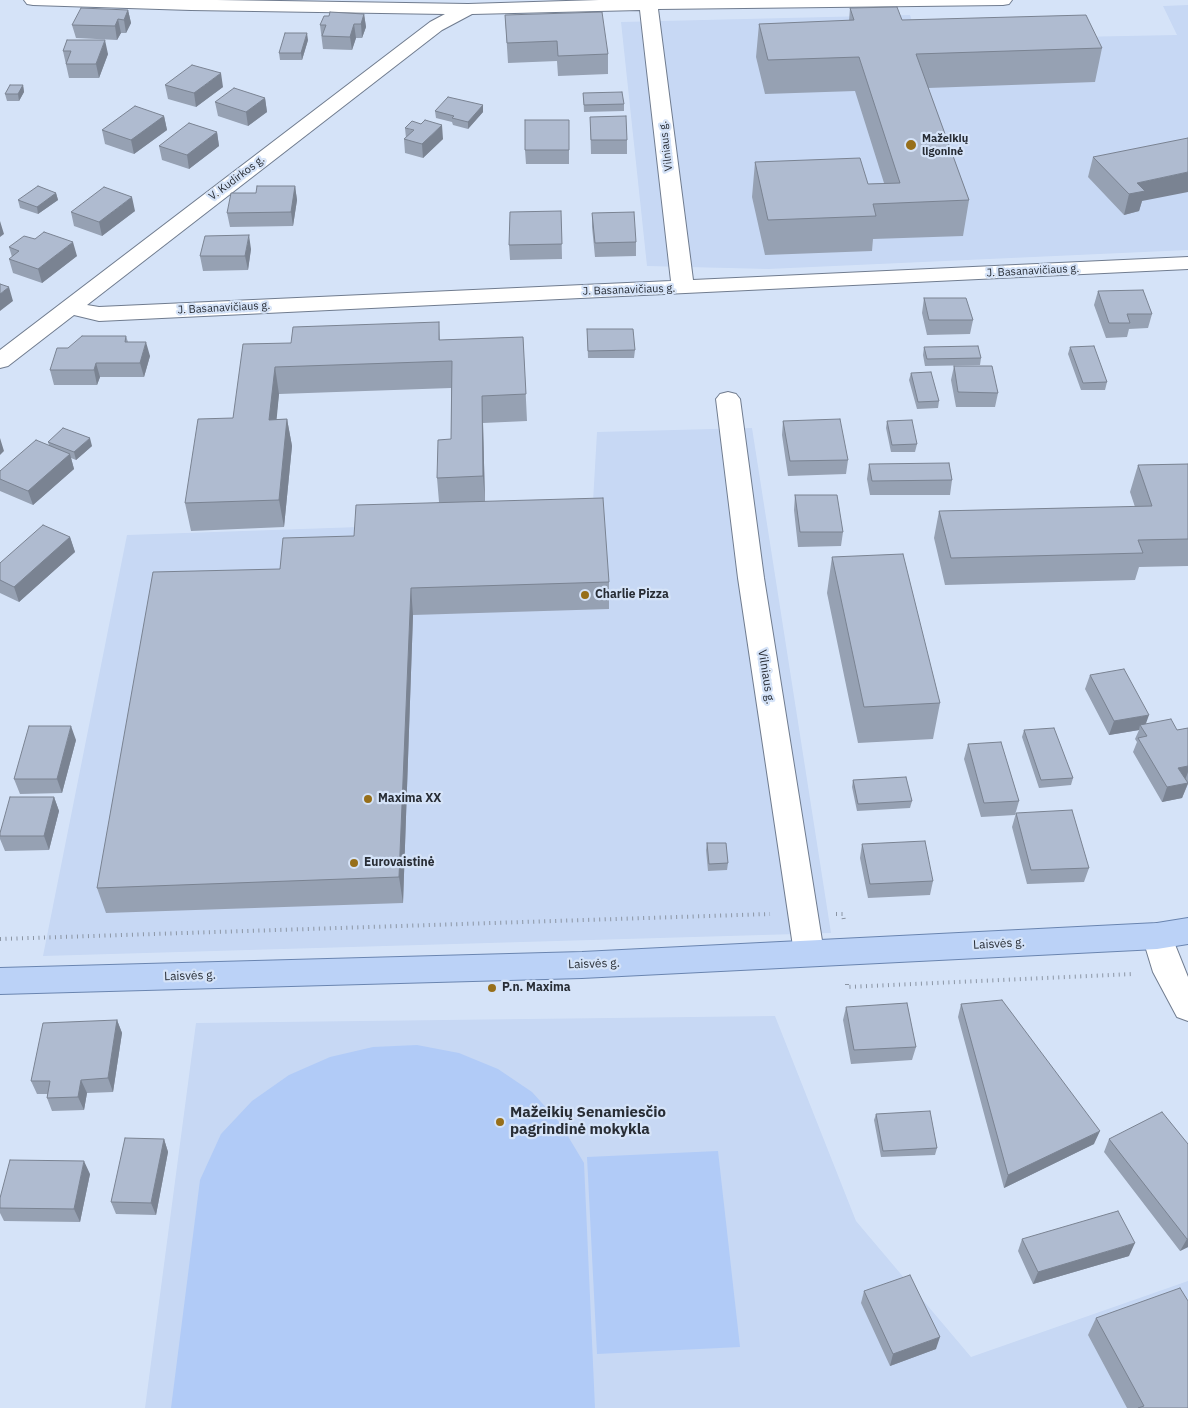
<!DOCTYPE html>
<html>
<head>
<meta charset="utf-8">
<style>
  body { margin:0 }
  canvas { display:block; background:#d5e3f8 }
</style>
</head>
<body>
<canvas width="1188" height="1408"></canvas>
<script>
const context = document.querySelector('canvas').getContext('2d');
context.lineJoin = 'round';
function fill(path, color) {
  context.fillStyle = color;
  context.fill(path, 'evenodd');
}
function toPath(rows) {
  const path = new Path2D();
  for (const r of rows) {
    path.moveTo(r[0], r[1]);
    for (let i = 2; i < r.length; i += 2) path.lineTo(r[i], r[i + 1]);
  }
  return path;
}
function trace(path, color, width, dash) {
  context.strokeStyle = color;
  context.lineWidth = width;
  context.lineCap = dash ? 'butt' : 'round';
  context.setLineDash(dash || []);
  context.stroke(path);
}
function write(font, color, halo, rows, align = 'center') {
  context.font = font + ' "IBM Plex Sans",sans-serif';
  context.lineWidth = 4.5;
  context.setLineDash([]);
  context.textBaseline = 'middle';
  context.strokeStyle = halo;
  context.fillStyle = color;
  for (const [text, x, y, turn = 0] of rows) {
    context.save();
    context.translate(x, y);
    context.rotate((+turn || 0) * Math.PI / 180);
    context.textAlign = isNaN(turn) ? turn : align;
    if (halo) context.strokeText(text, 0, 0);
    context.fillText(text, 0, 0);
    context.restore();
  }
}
const built = toPath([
  [1188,5,1188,250,768,269,647,266,621,22,910,15,918,40,1177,35,1163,6],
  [752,428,831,933,43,956,127,535,592,519,597,432],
  [775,1016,856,1221,971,1357,1188,1281,1188,1408,145,1408,196,1023]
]);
const green = toPath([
  [417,1045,459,1053,498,1069,532,1092,560,1123,584,1163,595,1408,171,1408,200,1180,221,1134,252,1101,289,1075,330,1057,373,1047],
  [718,1151,740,1347,597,1354,587,1157]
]);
const path = toPath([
  [836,914,843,914,844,921],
  [0,939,770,914],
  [847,984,847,987,1133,974]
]);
const minor = toPath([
  [24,0,217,0,468,4,599,0,1012,0,1009,4,1003,5,658,9,693,280,1188,257,1188,269,99,321,74,315,8,366,0,368,0,350,430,22,445,14,191,10,33,5,27,4,24,0],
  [640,10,671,281,99,307,87,305,442,30,472,14,640,10],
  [728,392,736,394,740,399,764,578,824,953,820,962,809,966,798,962,794,953,738,578,716,399,720,394,728,392],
  [1157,923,1168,927,1188,977,1188,1021,1177,1017,1153,972,1142,936,1146,927,1157,923]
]);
const major = toPath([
  [1188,918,1188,944,1157,949,582,978,0,994,0,968,582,952,1157,923,1188,918]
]);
const wall = toPath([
  [850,8,902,20,1102,48,1095,82,928,88,969,200,963,236,873,239,872,251,765,255,752,197,755,162,868,184,884,183,855,91,765,94,756,57,759,24,849,21],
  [128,10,131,23,126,33,121,33,117,40,76,38,72,25],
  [364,14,366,27,362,38,356,38,352,50,323,49,320,25,329,16],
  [505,15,608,54,608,74,558,76,557,61,508,63],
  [67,40,108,54,99,78,69,78,63,51],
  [308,40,302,60,280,60,279,53],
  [23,85,24,92,19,101,7,101,5,94],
  [165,85,223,87,196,107,168,99],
  [583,93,624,104,624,111,584,112],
  [265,98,267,112,248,126,218,116,215,102],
  [483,105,483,112,468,129,453,125,452,122,436,118,435,111],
  [164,116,167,130,134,154,105,144,102,130],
  [590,117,627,140,627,154,591,154],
  [569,120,569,164,526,164,525,150],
  [405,128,443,139,423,158,405,153,404,139,406,138],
  [217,132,219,146,189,169,162,160,159,146],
  [1093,157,1142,201,1139,211,1124,215,1088,177],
  [295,186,297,200,293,226,230,227,227,213,256,193],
  [56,193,58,200,38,214,20,208,18,200],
  [135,211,102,236,74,226,71,212],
  [561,211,562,259,510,260,509,245],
  [592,213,636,242,636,256,595,257,592,227],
  [9,247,77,256,42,283,13,273,9,259,12,257],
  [251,249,248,270,203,271,200,256],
  [1098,291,1152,314,1148,328,1129,329,1127,337,1106,338,1094,305],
  [924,298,973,320,970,334,927,335,922,313],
  [439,322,440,340,523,337,527,421,483,423,485,501,609,582,609,609,413,615,403,903,106,913,97,888,280,569,354,536,439,502,437,478,451,439,451,388,279,394,276,419,287,419,292,446,284,527,191,531,185,503,233,418,291,343],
  [587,329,635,350,634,358,588,358],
  [126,336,128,342,150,356,144,377,100,377,97,385,54,385,50,370],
  [924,347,981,358,980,365,925,366,923,355],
  [1070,347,1107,382,1105,390,1081,390,1068,354],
  [954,366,998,393,995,407,956,407,951,380],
  [911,373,939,401,938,408,917,409,909,380],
  [783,421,848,460,846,474,788,476,782,435],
  [887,421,917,444,915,452,891,452,886,428],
  [48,442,92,446,76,460,71,458,74,469,33,505,0,491,0,471,49,445],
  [869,464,952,480,950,495,870,495,867,479],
  [1188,464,1188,566,1139,567,1135,580,945,585,934,538,939,511,1135,507,1130,492,1138,465],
  [795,495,843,532,841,546,798,547,794,510],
  [70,537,75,552,19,602,0,593,0,563],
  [832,557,940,703,933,739,858,743,827,593],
  [1090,675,1146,724,1177,730,1188,728,1188,785,1188,784,1182,798,1162,802,1133,752,1137,742,1135,739,1139,730,1109,735,1085,689],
  [1024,730,1073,778,1071,785,1039,788,1022,737],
  [76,740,62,793,20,794,14,779],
  [968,744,1019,801,1015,815,981,817,964,759],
  [853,780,912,801,910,808,857,811,852,787],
  [54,797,59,811,49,850,5,851,0,839,0,833],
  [1016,813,1089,868,1084,882,1027,884,1012,827],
  [707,843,728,863,727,870,708,871,706,850],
  [862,844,933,881,930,895,868,898,860,858],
  [961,1004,1094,1144,1004,1188,958,1017],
  [846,1007,916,1047,912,1060,851,1064,843,1020],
  [117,1020,122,1033,113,1092,87,1093,84,1110,52,1111,47,1098,47,1094,37,1094,31,1081],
  [876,1114,937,1148,935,1155,881,1157,874,1120],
  [164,1139,168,1152,156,1215,116,1214,111,1202],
  [1109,1139,1188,1144,1188,1247,1180,1251,1104,1152],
  [90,1174,80,1222,4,1221,0,1213,0,1198],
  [1022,1239,1129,1256,1033,1284,1018,1251],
  [864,1291,936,1349,890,1366,861,1303],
  [1096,1318,1188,1408,1127,1408,1088,1335]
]);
const shadedWall = toPath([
  [128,10,131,23,126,33,124,20],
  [364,14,366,27,362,38,361,24],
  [118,19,121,33,117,40,115,26],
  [354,24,356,38,352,50,350,37],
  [307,33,308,40,302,60,301,53],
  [105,40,108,54,99,78,96,64],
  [221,73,223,87,196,107,194,93],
  [23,85,24,92,19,101,18,94],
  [265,98,267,112,248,126,246,112],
  [483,105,483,112,468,129,468,122],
  [164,116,167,130,134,154,131,140],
  [442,125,443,139,423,158,422,144],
  [217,132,219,146,189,169,187,155],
  [1188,172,1188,192,1142,201,1139,211,1124,215,1129,194,1137,183],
  [295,186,297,200,293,226,291,212],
  [56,193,58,200,38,214,37,207],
  [132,197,135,211,102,236,99,222],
  [0,221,4,234,0,237],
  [249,235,251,249,248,270,245,256],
  [73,242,77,256,42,283,38,269],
  [9,287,13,301,0,311,0,294],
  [146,342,150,356,144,377,140,363],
  [96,363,100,377,97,385,94,370],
  [275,367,279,394,274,447,269,420],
  [482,396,483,423,485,503,483,476],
  [287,419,292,446,284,527,279,500],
  [0,438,4,451,0,455],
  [90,438,92,446,76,460,74,452],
  [70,454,74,469,33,505,28,491],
  [70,537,75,552,19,602,14,587],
  [411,588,413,615,403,903,399,877],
  [1149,715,1144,729,1140,725,1139,730,1109,735,1114,721],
  [71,726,76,740,62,793,57,779],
  [1188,766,1188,772,1185,780,1178,768],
  [1188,783,1182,798,1162,802,1167,787],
  [54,797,59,811,49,850,44,836],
  [117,1020,122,1033,113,1092,108,1078],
  [81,1080,87,1093,84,1110,78,1097],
  [1100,1131,1094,1144,1004,1188,1008,1175],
  [164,1139,168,1152,156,1215,151,1203],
  [84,1161,90,1174,80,1222,74,1209],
  [1187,1239,1188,1239,1188,1247,1180,1251],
  [1135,1243,1129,1256,1033,1284,1038,1272],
  [940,1337,936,1349,890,1366,893,1354]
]);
const building = toPath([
  [897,7,902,20,1086,15,1102,48,916,54,969,200,873,204,876,216,768,220,755,162,860,158,868,184,900,183,859,57,768,60,759,24,854,20,850,8,897,7],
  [81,8,128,10,124,20,118,19,115,26,72,25,81,8],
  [330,12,364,14,361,24,354,24,350,37,322,36,326,25,320,25,324,16,329,16,330,12],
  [602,12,608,54,558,56,557,41,507,43,505,15,602,12],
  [285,33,307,33,301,53,279,53,285,33],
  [67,40,105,40,96,64,66,64,71,51,63,51,67,40],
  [192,65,221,73,194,93,165,85,192,65],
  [10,85,23,85,18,94,5,94,10,85],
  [234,88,265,98,246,112,215,102,234,88],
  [622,92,624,104,584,105,583,93,622,92],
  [448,97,483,105,468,122,452,118,454,116,435,111,448,97],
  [135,106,164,116,131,140,102,130,135,106],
  [626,116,627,140,591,140,590,117,626,116],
  [425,120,442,125,422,144,404,139,414,130,405,128,412,121,421,124,425,120],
  [525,120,569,120,569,150,525,150,525,120],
  [189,123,217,132,187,155,159,146,189,123],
  [1188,138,1188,172,1137,183,1145,191,1129,194,1093,157,1188,138],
  [38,186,56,193,37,207,18,200,38,186],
  [257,186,295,186,291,212,227,213,231,193,256,193,257,186],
  [104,187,132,197,99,222,71,212,104,187],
  [561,211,562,244,509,245,510,212,561,211],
  [634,212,636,242,595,243,592,213,634,212],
  [44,232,73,242,38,269,9,259,19,251,9,247,24,236,35,239,44,232],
  [249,235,245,256,200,256,205,236,249,235],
  [0,284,9,287,0,294,0,284],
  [1143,290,1152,314,1127,314,1130,323,1109,323,1098,291,1143,290],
  [924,298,966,298,973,320,929,320,924,298],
  [439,322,439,340,523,337,526,394,482,396,483,476,437,478,438,440,451,439,452,361,275,367,269,420,287,419,279,500,185,503,198,419,233,418,243,344,291,343,293,327,439,322],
  [587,329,633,329,635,350,588,351,587,329],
  [82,336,126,336,125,342,146,342,140,363,96,363,94,370,50,370,57,348,68,348,82,336],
  [978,346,981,358,927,359,924,347,978,346],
  [1094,346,1107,382,1083,383,1070,347,1094,346],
  [954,366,992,366,998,393,958,392,954,366],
  [931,372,939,401,918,402,911,373,931,372],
  [840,419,848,460,790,461,783,421,840,419],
  [912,420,917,444,892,445,887,421,912,420],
  [63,428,90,438,74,452,48,442,63,428],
  [36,440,70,454,28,491,0,479,0,471,36,440],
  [949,463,952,480,872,481,869,464,949,463],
  [1188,464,1188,539,1138,540,1143,553,951,558,939,511,1152,506,1138,465,1188,464],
  [795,495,837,495,843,532,800,532,795,495],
  [603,498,609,582,411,588,399,877,97,888,153,572,280,569,283,538,354,536,356,505,603,498],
  [43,525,70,537,14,587,0,580,0,563,43,525],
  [903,554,940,703,864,707,832,557,903,554],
  [1124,669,1149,715,1114,721,1090,675,1124,669],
  [1171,719,1177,730,1188,728,1188,766,1178,768,1188,783,1167,787,1138,738,1147,736,1140,725,1171,719],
  [29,726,71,726,57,779,14,779,29,726],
  [1054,728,1073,778,1041,780,1024,730,1054,728],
  [1001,742,1019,801,984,803,968,744,1001,742],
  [906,777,912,801,858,804,853,780,906,777],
  [10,797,54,797,44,836,0,836,0,833,10,797],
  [1072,810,1089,868,1031,870,1016,813,1072,810],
  [925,841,933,881,870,884,862,844,925,841],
  [707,843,726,843,728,863,709,864,707,843],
  [1002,1000,1100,1131,1008,1175,961,1004,1002,1000],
  [907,1003,916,1047,854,1050,846,1007,907,1003],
  [117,1020,108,1078,81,1080,78,1097,47,1098,50,1081,31,1081,43,1023,117,1020],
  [930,1111,937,1148,883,1151,876,1114,930,1111],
  [1162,1112,1188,1144,1188,1239,1187,1239,1109,1139,1162,1112],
  [125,1138,164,1139,151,1203,111,1202,125,1138],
  [10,1160,84,1161,74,1209,0,1208,0,1198,10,1160],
  [1118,1211,1135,1243,1038,1272,1022,1239,1118,1211],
  [910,1275,940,1337,893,1354,864,1291,910,1275],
  [1180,1288,1188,1301,1188,1408,1138,1408,1144,1406,1096,1318,1180,1288]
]);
const markers = [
  [911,145,6,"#976f1a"],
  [585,595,5,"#976f1a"],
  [368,799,5,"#976f1a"],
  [354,863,5,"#976f1a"],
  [492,988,5,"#976f1a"],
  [500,1122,5,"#976f1a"]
];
const farPoinames = [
  ["Mažeikių",922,139],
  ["ligoninė",922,152]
];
const farStreetnames = [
  ["Vilniaus g.",666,146,-97],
  ["V. Kudirkos g.",237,178,-37],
  ["J. Basanavičiaus g.",1033,271,-3],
  ["J. Basanavičiaus g.",629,290,-2],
  ["J. Basanavičiaus g.",224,308,-3]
];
const poiNames = [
  ["Charlie Pizza",595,595],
  ["Maxima XX",378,799],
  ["Eurovaistinė",364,863],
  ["P.n. Maxima",502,988]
];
const streetNames = [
  ["Vilniaus g.",766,677,81],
  ["Laisvės g.",999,944,-3],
  ["Laisvės g.",594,964,-2],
  ["Laisvės g.",190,976,-2]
];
const nearPoinames = [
  ["Mažeikių Senamiesčio",510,1113],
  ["pagrindinė mokykla",510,1130]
];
fill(built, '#c7d8f4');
fill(green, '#b1cbf7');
trace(minor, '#707c8f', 2);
trace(major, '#6a85b0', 2);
trace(path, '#8b95a4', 4, [1, 4.5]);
fill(minor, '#fff');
fill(major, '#bbd2f7');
fill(wall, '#96a1b3');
fill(shadedWall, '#7a8392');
fill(building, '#afbbd0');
trace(building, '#7a8392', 1);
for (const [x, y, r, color] of markers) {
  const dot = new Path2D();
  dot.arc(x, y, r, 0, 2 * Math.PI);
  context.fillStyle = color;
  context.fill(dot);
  trace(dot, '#d5e3f8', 2);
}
write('bold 11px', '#282d35', '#d5e3f8', farPoinames, 'left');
write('11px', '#282d35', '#d5e3f8', farStreetnames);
write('bold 12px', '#282d35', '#d5e3f8', poiNames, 'left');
write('12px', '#282d35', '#d5e3f8', streetNames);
write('bold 15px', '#282d35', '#d5e3f8', nearPoinames, 'left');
</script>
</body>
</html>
